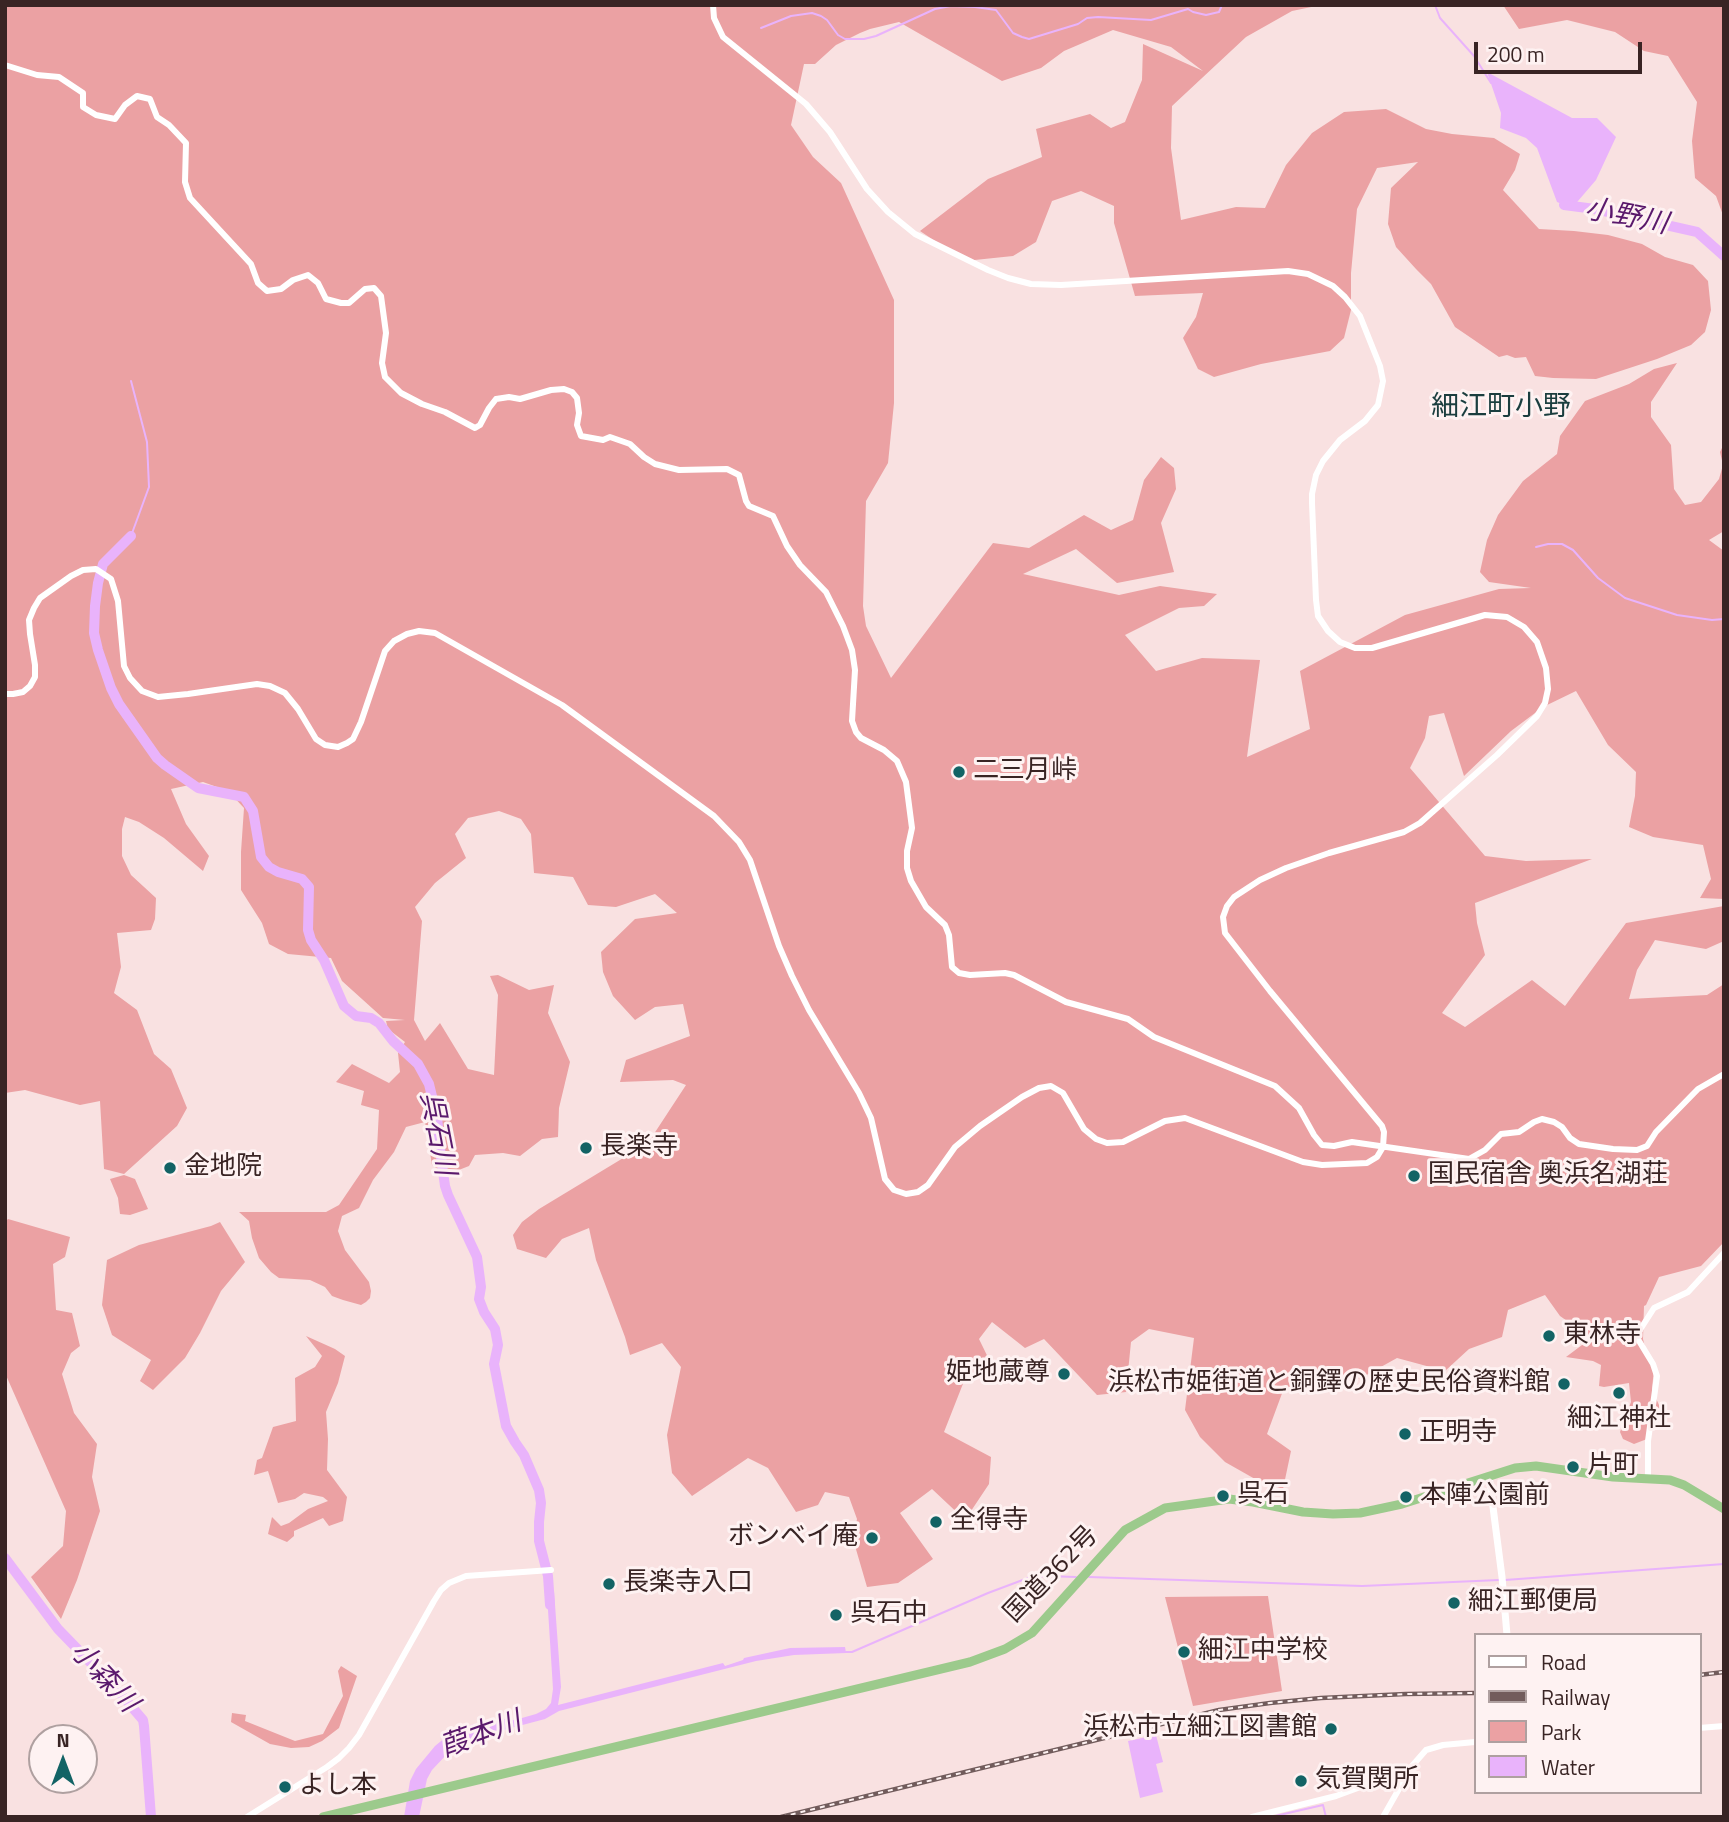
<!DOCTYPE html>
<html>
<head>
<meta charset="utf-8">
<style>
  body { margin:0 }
  #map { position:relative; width:1729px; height:1822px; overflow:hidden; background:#f9e1e1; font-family:"Titillium Web",sans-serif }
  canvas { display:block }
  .frame { position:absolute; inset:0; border:7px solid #392424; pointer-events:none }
  .legend { position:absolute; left:1474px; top:1633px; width:228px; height:161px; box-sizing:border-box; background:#fef2f2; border:2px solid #afa0a0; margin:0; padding:9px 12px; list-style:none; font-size:21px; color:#392424 }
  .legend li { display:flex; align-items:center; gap:14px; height:35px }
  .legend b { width:35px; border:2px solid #afa0a0 }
  .north { position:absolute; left:28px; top:1724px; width:70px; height:70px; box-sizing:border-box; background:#fef2f2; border:2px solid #afa0a0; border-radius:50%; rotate:0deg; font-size:19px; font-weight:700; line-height:28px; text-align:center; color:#392424 }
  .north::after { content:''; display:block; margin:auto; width:24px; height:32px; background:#136365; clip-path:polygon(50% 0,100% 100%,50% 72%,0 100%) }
  .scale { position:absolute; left:1474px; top:42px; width:168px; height:32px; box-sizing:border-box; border:4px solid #392424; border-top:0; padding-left:9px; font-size:21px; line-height:24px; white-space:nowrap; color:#392424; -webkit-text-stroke:5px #fef2f2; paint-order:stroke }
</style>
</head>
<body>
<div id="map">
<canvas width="1729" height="1822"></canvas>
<div class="frame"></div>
<ul class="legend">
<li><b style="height:9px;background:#fff"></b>Road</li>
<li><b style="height:9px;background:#725c5c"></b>Railway</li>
<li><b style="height:19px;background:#eba1a3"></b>Park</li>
<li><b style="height:19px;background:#e9b3fb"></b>Water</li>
</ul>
<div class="north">N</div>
<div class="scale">200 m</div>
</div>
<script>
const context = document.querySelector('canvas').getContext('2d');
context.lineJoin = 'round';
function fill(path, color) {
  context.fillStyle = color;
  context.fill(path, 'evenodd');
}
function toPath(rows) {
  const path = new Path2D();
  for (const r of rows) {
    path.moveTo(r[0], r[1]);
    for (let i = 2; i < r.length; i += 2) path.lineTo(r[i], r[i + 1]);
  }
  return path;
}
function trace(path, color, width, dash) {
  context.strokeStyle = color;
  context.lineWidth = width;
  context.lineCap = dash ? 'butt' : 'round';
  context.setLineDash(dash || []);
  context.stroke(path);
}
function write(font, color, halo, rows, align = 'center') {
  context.font = font + ' "Titillium Web","Noto Sans JP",sans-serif';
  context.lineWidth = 6;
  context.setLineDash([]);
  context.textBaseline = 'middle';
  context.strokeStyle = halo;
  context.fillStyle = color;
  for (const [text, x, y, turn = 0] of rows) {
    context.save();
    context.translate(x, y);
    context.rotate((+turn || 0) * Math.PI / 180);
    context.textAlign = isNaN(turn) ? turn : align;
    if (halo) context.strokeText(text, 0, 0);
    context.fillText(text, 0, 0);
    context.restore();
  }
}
const green = toPath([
  [5,5,1321,5,1292,11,1246,37,1172,106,1171,148,1181,220,1236,207,1265,208,1286,165,1312,133,1344,112,1386,109,1426,129,1452,134,1494,138,1520,154,1515,170,1503,190,1539,229,1574,231,1608,235,1642,244,1665,257,1693,265,1708,281,1711,310,1705,332,1691,345,1657,359,1596,379,1553,378,1535,376,1526,357,1515,358,1507,355,1499,357,1455,327,1431,284,1416,269,1396,247,1388,224,1391,188,1418,162,1377,168,1357,209,1351,273,1351,310,1344,338,1330,351,1261,364,1214,377,1198,369,1183,338,1196,317,1203,293,1135,296,1114,223,1114,206,1081,191,1052,201,1036,242,1013,256,965,261,920,231,988,179,1042,157,1036,129,1090,114,1111,128,1125,122,1142,80,1143,44,1203,71,1171,47,1113,30,1064,51,1041,68,1002,81,899,22,870,29,860,33,836,45,815,64,804,64,791,125,813,157,841,183,894,300,894,403,888,463,866,501,863,606,866,626,891,678,993,543,1029,548,1084,515,1111,530,1133,520,1144,480,1161,457,1174,468,1176,489,1161,523,1174,572,1117,583,1076,549,1023,574,1119,595,1160,586,1217,594,1204,606,1179,608,1125,635,1156,671,1202,658,1260,660,1247,757,1310,729,1300,671,1405,615,1499,589,1531,588,1489,582,1480,572,1487,540,1498,515,1523,481,1557,454,1560,436,1585,401,1629,384,1654,369,1677,363,1651,402,1651,417,1671,445,1674,489,1685,505,1701,502,1719,479,1723,465,1720,452,1724,444,1724,531,1709,540,1724,551,1724,899,1700,898,1711,879,1703,845,1653,837,1629,827,1635,796,1636,772,1608,745,1576,691,1543,707,1511,731,1464,776,1444,713,1429,716,1425,738,1410,768,1485,856,1526,861,1592,859,1475,903,1477,923,1485,955,1442,1013,1465,1027,1532,980,1565,1006,1626,923,1724,906,1724,941,1706,949,1655,940,1637,970,1629,999,1707,995,1724,984,1724,1242,1701,1266,1659,1277,1646,1305,1644,1306,1643,1339,1647,1356,1654,1369,1652,1389,1662,1412,1647,1439,1634,1444,1623,1439,1620,1432,1631,1402,1629,1383,1604,1387,1599,1386,1601,1365,1593,1361,1566,1357,1582,1345,1580,1330,1560,1316,1545,1295,1508,1310,1502,1337,1469,1349,1445,1371,1397,1358,1361,1378,1327,1385,1284,1388,1267,1434,1291,1451,1283,1489,1255,1479,1225,1462,1200,1437,1185,1410,1194,1338,1149,1329,1131,1342,1126,1392,1097,1395,1044,1339,1025,1348,992,1322,979,1339,999,1380,968,1371,944,1432,991,1457,989,1484,965,1520,932,1489,900,1513,933,1559,898,1583,867,1587,853,1539,857,1519,849,1497,825,1492,818,1505,796,1512,768,1468,748,1458,692,1496,672,1473,667,1435,681,1367,662,1343,630,1355,625,1337,596,1260,589,1228,562,1239,546,1258,517,1249,513,1235,522,1222,539,1209,648,1143,686,1085,673,1080,620,1082,626,1060,690,1036,683,1004,655,1007,635,1020,613,996,603,972,601,952,635,919,677,913,655,894,616,907,588,905,573,877,534,873,531,834,521,819,499,811,468,818,455,834,466,858,435,883,415,907,422,921,414,1020,425,1041,440,1023,468,1069,494,1075,498,995,490,976,498,975,529,990,554,985,548,1013,570,1062,559,1108,558,1137,542,1139,520,1156,503,1153,475,1155,469,1166,446,1175,432,1165,425,1122,406,1127,394,1152,373,1180,359,1208,342,1216,338,1231,345,1250,369,1282,371,1291,370,1298,366,1302,361,1305,343,1300,332,1296,325,1287,310,1280,279,1278,271,1272,259,1258,252,1238,249,1221,239,1212,326,1212,339,1205,377,1149,379,1110,361,1105,364,1091,336,1082,352,1064,389,1083,400,1072,398,1053,405,1042,388,1029,386,1021,405,1020,383,1018,342,981,331,958,288,954,269,944,262,923,241,890,241,852,244,808,228,791,203,782,171,789,186,824,209,856,203,871,164,838,139,822,125,817,122,829,122,856,131,875,156,898,155,919,151,930,117,933,121,967,114,993,137,1010,154,1054,171,1069,187,1108,177,1126,124,1174,104,1169,100,1101,80,1105,25,1090,5,1093],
  [1503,5,1724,5,1724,218,1716,196,1695,178,1692,141,1697,102,1668,56,1644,51,1615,32,1567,20,1519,29],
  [124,1175,135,1179,148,1209,130,1215,120,1214,118,1198,110,1179],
  [8,1219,70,1237,65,1257,53,1264,56,1310,72,1313,80,1346,71,1353,62,1374,74,1413,97,1444,92,1477,100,1511,77,1580,61,1619,31,1577,63,1546,66,1511,5,1373,5,1222],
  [220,1222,245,1262,221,1291,200,1333,185,1358,153,1390,140,1381,151,1360,112,1335,102,1305,107,1260,139,1245,211,1226],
  [306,1336,335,1349,345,1356,338,1383,326,1412,328,1439,327,1470,347,1497,343,1521,329,1526,323,1518,294,1531,294,1536,287,1542,268,1534,272,1517,281,1526,289,1523,308,1509,328,1501,323,1497,304,1493,295,1499,278,1503,268,1471,254,1475,257,1460,262,1458,273,1427,296,1421,295,1378,315,1367,322,1356],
  [1268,1596,1282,1691,1193,1706,1165,1597],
  [341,1666,357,1676,339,1728,322,1741,309,1747,291,1748,270,1744,231,1722,232,1713,246,1715,245,1721,295,1741,323,1734,343,1696,338,1671]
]);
const water = toPath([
  [1487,72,1572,118,1597,118,1616,137,1596,180,1572,208,1557,202,1537,148,1526,138,1500,128,1501,113],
  [554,1591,561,1687,558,1705,723,1663,725,1666,743,1660,744,1658,790,1648,845,1647,846,1653,794,1655,756,1661,559,1711,545,1719,481,1736,461,1744,448,1753,432,1770,427,1779,419,1817,404,1817,410,1781,416,1769,435,1746,446,1737,461,1728,484,1721,489,1723,504,1719,515,1720,536,1714,546,1709,551,1703,553,1689,547,1594],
  [1156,1735,1163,1762,1156,1764,1163,1792,1140,1798,1128,1741]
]);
const stream = toPath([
  [1435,5,1440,18,1474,56,1491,83],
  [761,28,791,16,812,13,821,16,827,20,838,35,845,39,864,39,876,36,935,9,951,6,975,7,996,10,1013,33,1022,37,1029,39,1078,24,1087,18,1098,17,1151,20,1188,9,1193,12,1206,15,1219,12,1222,5],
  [131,381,147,442,149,487,131,536],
  [1536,547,1548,544,1562,544,1573,550,1598,578,1625,598,1677,615,1712,620,1724,619],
  [1089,1577,1362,1586,1499,1580],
  [1505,1580,1724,1564],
  [845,1652,852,1652,988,1593,1028,1578,1045,1576,1076,1577],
  [1271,1817,1323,1805,1326,1817]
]);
const river = toPath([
  [1564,205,1595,209,1697,232,1724,256],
  [131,536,103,564,98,583,95,606,94,633,98,650,111,688,119,704,157,758,165,765,198,788,244,797,253,811,261,857,269,867,278,872,302,879,309,887,308,930,311,940,324,960,344,1006,356,1016,371,1018,379,1023,393,1041,418,1064,429,1084,437,1117,441,1157,445,1186,448,1195,477,1257,481,1287,479,1299,484,1312,495,1329,498,1345,494,1364,506,1426,515,1442,524,1455,539,1490,541,1503,539,1522,539,1541,548,1576,550,1605],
  [5,1558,58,1629,119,1692,143,1720,144,1726,151,1817]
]);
const tertiary = toPath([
  [5,65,37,75,59,77,83,93,83,107,96,115,115,119,125,105,137,96,150,99,157,117,169,125,186,143,185,182,190,198,251,264,258,283,267,291,281,289,293,280,308,275,318,283,326,299,341,303,349,303,365,289,374,288,381,296,386,333,382,363,385,377,401,393,422,404,445,412,475,428,480,425,489,408,496,399,509,397,520,399,551,390,564,389,572,392,577,398,579,413,577,425,581,436,603,440,610,437,630,444,644,457,655,464,679,470,727,469,739,475,746,501,749,506,773,516,787,546,800,565,826,592,843,626,852,650,855,670,852,721,856,732,861,738,884,750,897,761,906,782,912,828,907,851,907,868,911,881,926,907,945,925,949,935,952,967,959,973,970,975,1005,973,1014,975,1066,1002,1128,1019,1154,1037,1275,1086,1299,1108,1314,1135,1322,1145,1334,1146,1352,1142,1469,1159,1485,1150,1501,1134,1519,1132,1534,1122,1542,1119,1554,1122,1562,1127,1570,1138,1579,1144,1613,1149,1637,1150,1647,1146,1656,1132,1698,1089,1724,1074],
  [5,694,13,694,23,692,30,686,35,677,35,665,30,634,29,620,34,608,40,598,71,576,83,570,96,569,111,579,118,601,124,666,130,678,142,691,158,697,188,694,257,684,270,686,285,693,298,709,316,739,325,745,338,747,347,743,353,739,361,722,385,651,394,641,407,634,419,631,435,633,562,705,714,816,739,842,750,860,779,946,792,976,809,1010,859,1093,871,1118,885,1179,894,1190,906,1194,918,1192,928,1185,955,1147,980,1126,1022,1097,1039,1088,1051,1086,1063,1093,1084,1129,1096,1139,1107,1143,1123,1142,1165,1121,1185,1118,1303,1162,1322,1165,1367,1163,1377,1157,1383,1147,1384,1132,1382,1126,1270,991,1225,933,1223,917,1227,906,1234,897,1260,880,1286,868,1329,853,1404,832,1420,823,1497,755,1537,716,1545,703,1548,689,1546,668,1537,642,1524,627,1507,617,1485,615,1372,648,1355,648,1340,642,1328,631,1318,616,1316,600,1312,503,1312,494,1316,475,1323,461,1340,440,1365,421,1378,405,1383,381,1380,366,1360,316,1345,297,1333,286,1308,274,1288,271,1061,285,1031,284,1008,278,988,270,915,234,888,212,867,189,830,132,806,104,723,37,714,18,713,5],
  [1648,1478,1648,1441,1657,1376,1653,1364,1636,1336,1654,1308,1688,1292,1724,1253],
  [1699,1728,1724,1726],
  [247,1817,327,1767,339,1758,349,1748,359,1735,434,1601,441,1590,449,1583,466,1576,551,1570],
  [1252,1817,1336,1796,1385,1778],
  [1383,1817,1412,1766,1426,1750,1443,1745,1475,1742]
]);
const secondary = toPath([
  [1489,1476,1502,1577,1507,1635]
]);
const trunk = toPath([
  [323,1817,970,1662,1005,1649,1032,1633,1125,1530,1165,1508,1229,1499,1253,1502,1303,1512,1333,1514,1360,1513,1402,1504,1515,1468,1536,1466,1613,1477,1670,1480,1684,1485,1724,1509]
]);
const rail = toPath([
  [1699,1675,1724,1672],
  [781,1817,1219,1710,1270,1703,1321,1698,1406,1694,1475,1693]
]);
const markers = [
  [959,772,7,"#136365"],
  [586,1148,7,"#136365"],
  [170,1168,7,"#136365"],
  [1414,1176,7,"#136365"],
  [1549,1336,7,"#136365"],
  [1064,1374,7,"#136365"],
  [1564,1384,7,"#136365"],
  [1619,1393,7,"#136365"],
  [1405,1434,7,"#136365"],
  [1573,1467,7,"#136365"],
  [1223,1496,7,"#136365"],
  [1406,1497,7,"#136365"],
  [936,1522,7,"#136365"],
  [872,1538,7,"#136365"],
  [609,1584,7,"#136365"],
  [1454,1603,7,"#136365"],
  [836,1615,7,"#136365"],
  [1184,1652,7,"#136365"],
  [1331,1729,7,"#136365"],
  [1301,1781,7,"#136365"],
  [285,1787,7,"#136365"]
];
const poiNames = [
  ["二三月峠",973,772],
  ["長楽寺",600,1148],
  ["金地院",184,1168],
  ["国民宿舎 奥浜名湖荘",1428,1176],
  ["東林寺",1563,1336],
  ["姫地蔵尊",1050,1374,"right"],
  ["浜松市姫街道と銅鐸の歴史民俗資料館",1550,1384,"right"],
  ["細江神社",1619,1420,"center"],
  ["正明寺",1419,1434],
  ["片町",1587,1467],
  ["呉石",1237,1496],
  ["本陣公園前",1420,1497],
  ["全得寺",950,1522],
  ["ボンベイ庵",858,1538,"right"],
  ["長楽寺入口",623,1584],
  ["細江郵便局",1468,1603],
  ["呉石中",850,1615],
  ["細江中学校",1198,1652],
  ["浜松市立細江図書館",1317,1729,"right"],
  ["気賀関所",1315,1781],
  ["よし本",299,1787]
];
const streetNames = [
  ["国道362号",1052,1575,-46]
];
const waterNames = [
  ["小野川",1626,218,11],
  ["呉石川",436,1134,79],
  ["小森川",103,1678,47],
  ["葭本川",481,1736,-20]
];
const neighbourhoodNames = [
  ["細江町小野",1501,408]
];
fill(green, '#eba1a3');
fill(water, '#e9b3fb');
trace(stream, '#e9b3fb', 2);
trace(river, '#e9b3fb', 10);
trace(tertiary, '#fff', 6);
trace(secondary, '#fff', 7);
trace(trunk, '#9cca8c', 9);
trace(rail, '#725c5c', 4.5);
trace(rail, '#fef2f2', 2, [5]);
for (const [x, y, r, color] of markers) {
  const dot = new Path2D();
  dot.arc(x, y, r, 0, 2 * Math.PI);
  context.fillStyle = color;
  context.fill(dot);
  trace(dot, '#fef2f2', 2.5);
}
write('26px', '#392424', '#fef2f2', poiNames, 'left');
write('26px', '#392424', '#fef2f2', streetNames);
write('italic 28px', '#5a196c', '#fef2f2', waterNames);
write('28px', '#1b3e3f', '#fef2f2', neighbourhoodNames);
</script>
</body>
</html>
